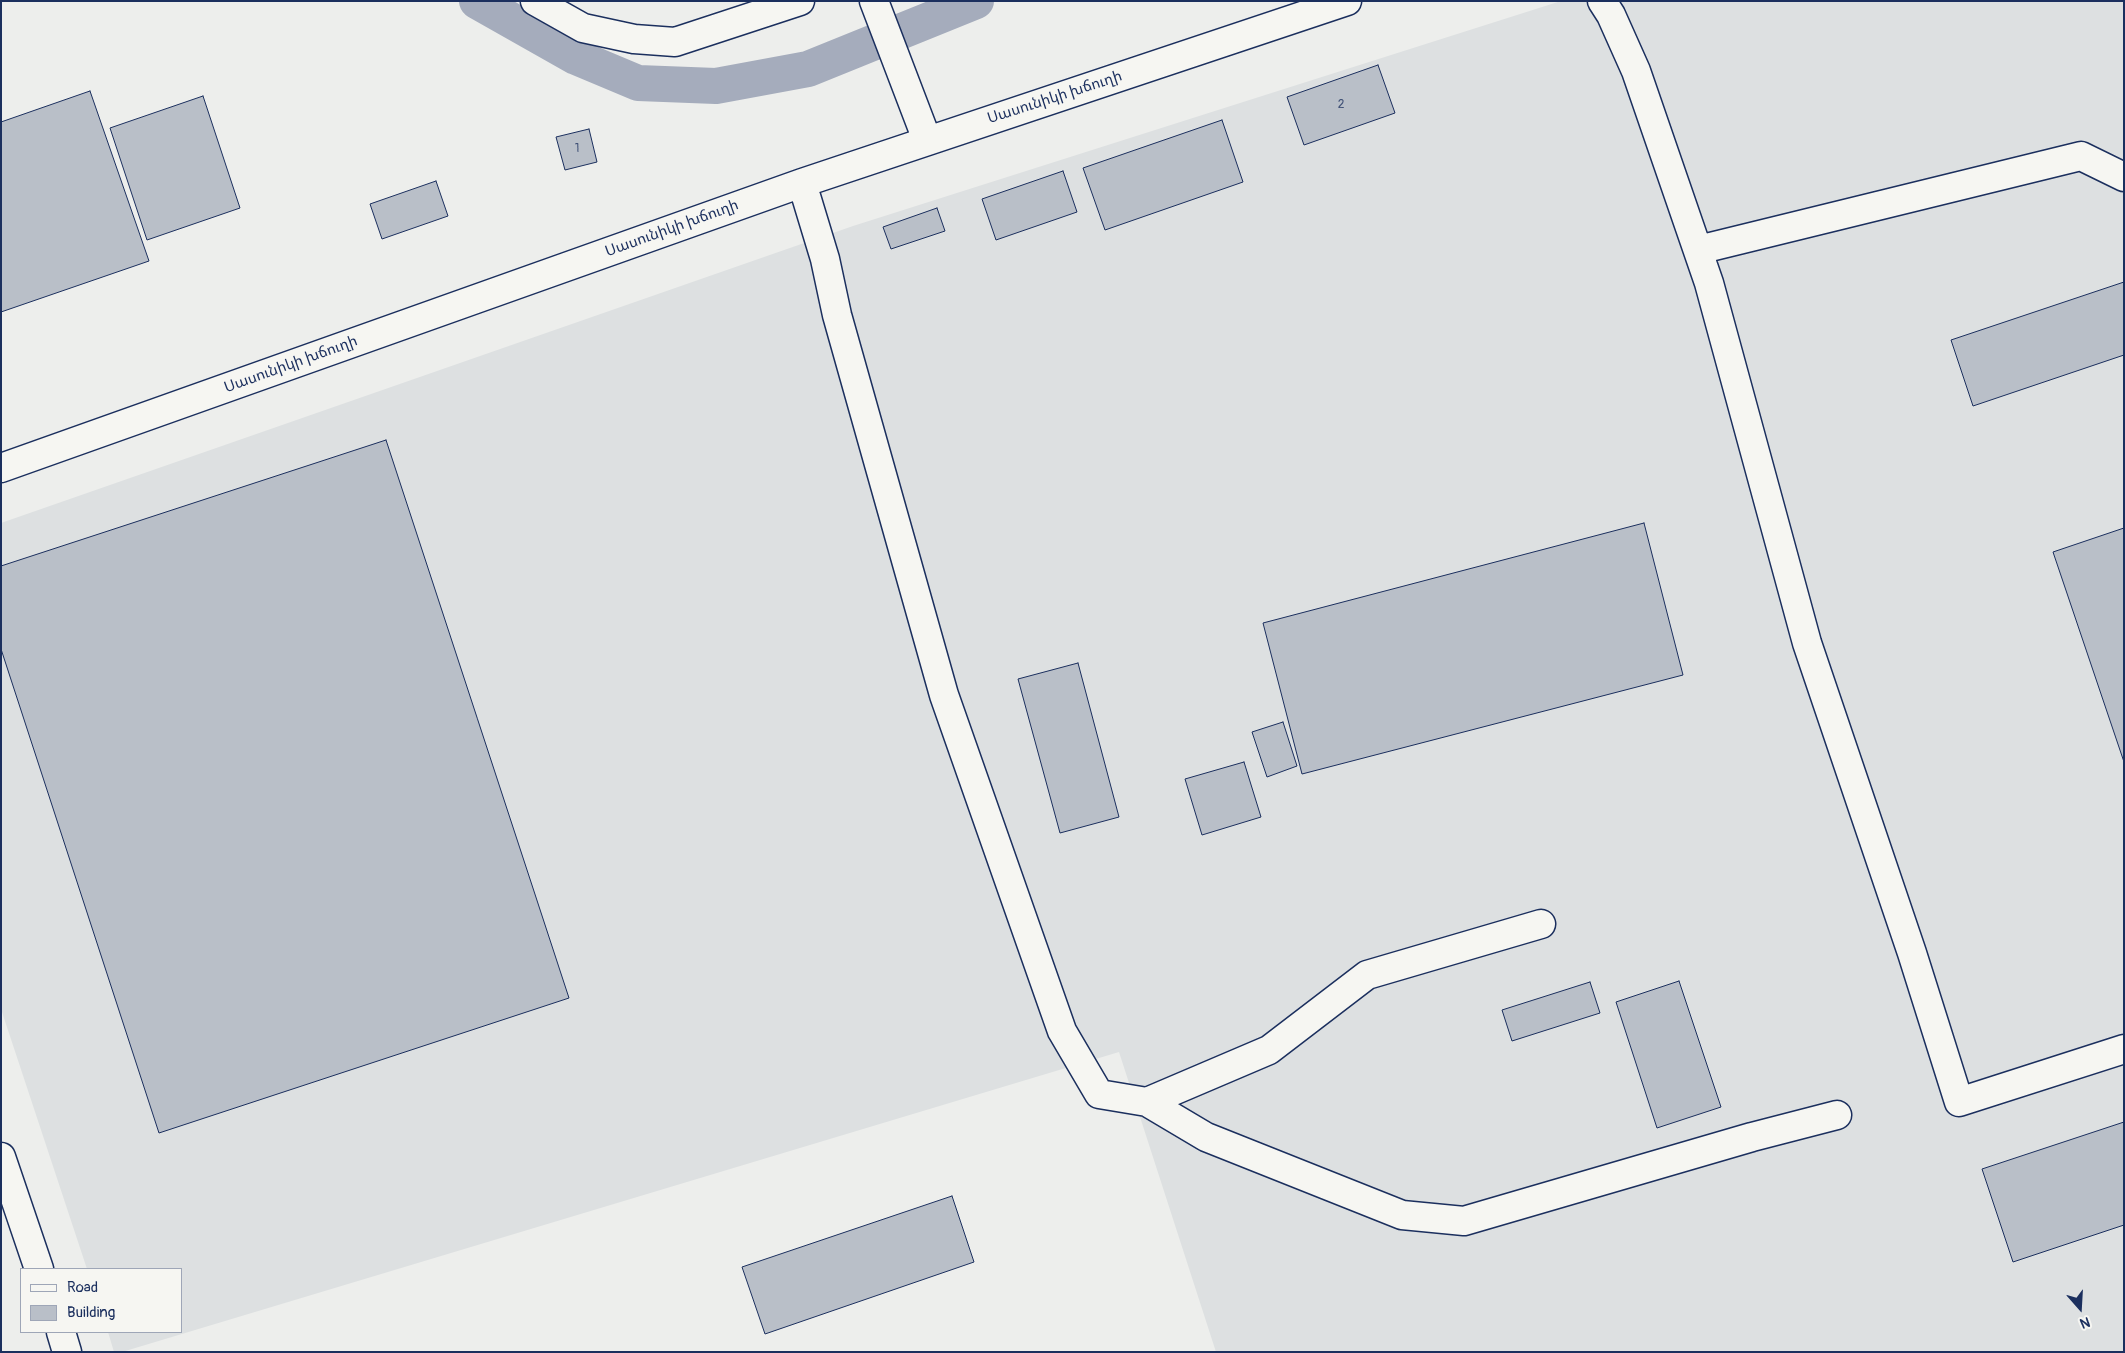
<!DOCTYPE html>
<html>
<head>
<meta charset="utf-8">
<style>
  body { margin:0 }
  #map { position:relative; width:2125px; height:1353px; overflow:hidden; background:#edeeec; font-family:Pangolin,sans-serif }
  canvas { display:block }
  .frame { position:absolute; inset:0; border:2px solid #1b2f5e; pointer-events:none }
  .legend { position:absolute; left:20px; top:1268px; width:162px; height:65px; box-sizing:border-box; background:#f6f6f2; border:1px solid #9ea6b7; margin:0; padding:6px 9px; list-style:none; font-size:15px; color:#1b2f5e }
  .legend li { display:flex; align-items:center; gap:10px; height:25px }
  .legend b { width:25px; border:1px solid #9ea6b7 }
  .north { position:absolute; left:2055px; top:1283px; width:50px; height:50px; -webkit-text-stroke:4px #f6f6f2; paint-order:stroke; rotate:161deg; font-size:14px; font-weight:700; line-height:20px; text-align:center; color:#1b2f5e }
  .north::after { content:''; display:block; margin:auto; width:18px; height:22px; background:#1b2f5e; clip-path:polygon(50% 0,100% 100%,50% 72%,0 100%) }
</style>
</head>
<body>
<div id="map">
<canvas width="2125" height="1353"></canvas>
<div class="frame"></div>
<ul class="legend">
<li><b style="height:6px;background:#f6f6f2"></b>Road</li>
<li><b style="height:14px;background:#b9bfc8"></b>Building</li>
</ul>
<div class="north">N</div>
</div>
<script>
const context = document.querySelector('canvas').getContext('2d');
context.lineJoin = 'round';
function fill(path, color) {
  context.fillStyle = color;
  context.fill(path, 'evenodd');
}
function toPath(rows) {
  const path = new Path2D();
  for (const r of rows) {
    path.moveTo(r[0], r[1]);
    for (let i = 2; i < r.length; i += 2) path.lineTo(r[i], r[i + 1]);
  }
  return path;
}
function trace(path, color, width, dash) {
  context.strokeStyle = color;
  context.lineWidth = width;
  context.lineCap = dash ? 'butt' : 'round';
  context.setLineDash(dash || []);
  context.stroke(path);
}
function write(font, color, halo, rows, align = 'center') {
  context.font = font + ' Pangolin,"Noto Sans Armenian",sans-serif';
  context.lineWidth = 4;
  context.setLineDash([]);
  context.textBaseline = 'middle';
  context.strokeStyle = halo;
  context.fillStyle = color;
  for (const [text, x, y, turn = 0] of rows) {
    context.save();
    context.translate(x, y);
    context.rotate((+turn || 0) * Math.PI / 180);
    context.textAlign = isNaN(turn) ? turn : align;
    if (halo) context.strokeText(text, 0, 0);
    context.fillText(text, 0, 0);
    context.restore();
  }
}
const built = toPath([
  [1561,1,2124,1,2124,1352,1216,1352,1119,1052,122,1352,114,1352,108,1332,181,1332,181,1269,87,1269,1,1009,1,523,853,226]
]);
const canal = toPath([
  [477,1,576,57,638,83,716,86,808,69,976,1]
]);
const building = toPath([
  [1378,65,1395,113,1304,145,1287,97,1378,65],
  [90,91,149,261,1,312,1,122,90,91],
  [203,96,240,208,147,240,110,128,203,96],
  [1222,120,1243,182,1105,230,1083,168,1222,120],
  [589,129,597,162,565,170,556,137,589,129],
  [1063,171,1077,212,996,240,982,199,1063,171],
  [436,181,448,216,382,239,370,204,436,181],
  [937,208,945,231,891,249,883,227,937,208],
  [2124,282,2124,355,1973,406,1951,340,2124,282],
  [386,440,569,998,159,1133,1,649,1,566,386,440],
  [1644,523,1683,675,1302,774,1263,623,1644,523],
  [2124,528,2124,762,2053,552,2124,528],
  [1078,663,1119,817,1060,833,1018,679,1078,663],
  [1283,722,1297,766,1267,777,1252,732,1283,722],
  [1244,762,1261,817,1202,835,1185,779,1244,762],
  [1679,981,1721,1107,1657,1128,1616,1002,1679,981],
  [1590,982,1600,1013,1512,1041,1502,1010,1590,982],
  [2124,1122,2124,1225,2013,1262,1982,1169,2124,1122],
  [952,1196,974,1262,765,1334,742,1267,952,1196]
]);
const minor = toPath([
  [535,1,583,28,634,39,675,42,800,1],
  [874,1,927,140],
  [1602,1,1611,15,1636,71,1709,283,1807,643,1912,953,1959,1102,2124,1049],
  [802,183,825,259,837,315,944,695,1062,1031,1099,1094,1147,1102,1269,1050,1367,975,1541,924],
  [1698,250,2081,156,2124,177],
  [1,468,802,183,1347,1],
  [1147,1102,1206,1137,1402,1215,1464,1221,1752,1137,1837,1115],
  [1,1157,39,1269],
  [61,1332,67,1352]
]);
const numberNames = [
  ["2",1341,105],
  ["1",577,149]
];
const streetNames = [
  ["Սասունիկի խճուղի",1055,98,-18],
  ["Սասունիկի խճուղի",672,229,-20],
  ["Սասունիկի խճուղի",291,365,-20]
];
fill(built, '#dde0e1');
trace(canal, '#a5acbc', 36);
fill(building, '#b9bfc8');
trace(building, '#1b2f5e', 1);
trace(minor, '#1b2f5e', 31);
trace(minor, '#f6f6f2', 28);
write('12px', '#425378', null, numberNames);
write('15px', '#1b2f5e', '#f6f6f2', streetNames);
</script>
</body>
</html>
